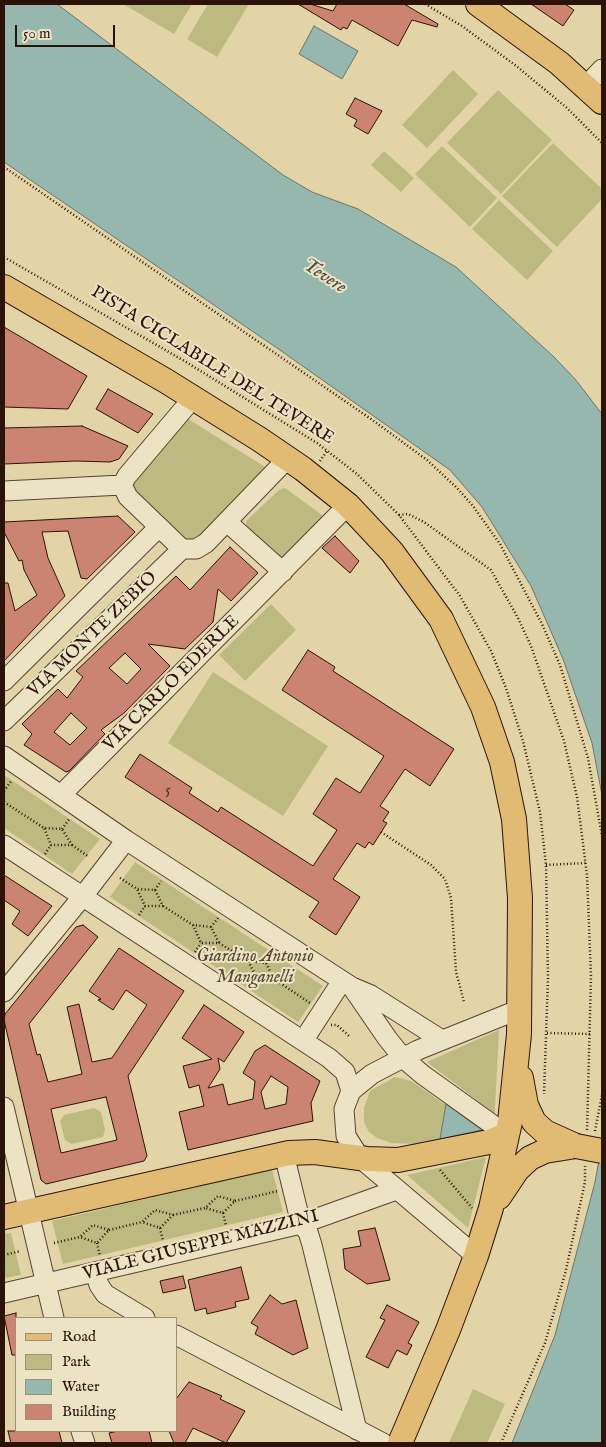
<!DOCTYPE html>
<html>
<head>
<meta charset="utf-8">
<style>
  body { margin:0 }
  #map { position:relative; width:606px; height:1447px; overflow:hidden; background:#e2d4a6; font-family:"IM FELL English",serif }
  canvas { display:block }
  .frame { position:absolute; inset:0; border:5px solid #2b130a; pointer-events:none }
  .legend { position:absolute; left:15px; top:1317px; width:162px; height:115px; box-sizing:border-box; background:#ece3c5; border:1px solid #9f907a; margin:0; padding:6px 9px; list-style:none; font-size:15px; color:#2b130a }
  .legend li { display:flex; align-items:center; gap:10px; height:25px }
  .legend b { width:25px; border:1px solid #9f907a }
  .scale { position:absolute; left:15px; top:25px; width:100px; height:22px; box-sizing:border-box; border:2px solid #2b130a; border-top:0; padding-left:6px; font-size:15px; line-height:18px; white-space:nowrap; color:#2b130a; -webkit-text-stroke:4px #ece3c5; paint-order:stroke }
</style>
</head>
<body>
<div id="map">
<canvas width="606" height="1447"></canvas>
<div class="frame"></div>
<ul class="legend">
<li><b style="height:6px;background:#e1ba73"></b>Road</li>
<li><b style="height:14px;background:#bcba81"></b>Park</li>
<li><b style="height:14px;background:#96b7ae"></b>Water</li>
<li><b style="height:14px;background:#cb8372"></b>Building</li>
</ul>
<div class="scale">50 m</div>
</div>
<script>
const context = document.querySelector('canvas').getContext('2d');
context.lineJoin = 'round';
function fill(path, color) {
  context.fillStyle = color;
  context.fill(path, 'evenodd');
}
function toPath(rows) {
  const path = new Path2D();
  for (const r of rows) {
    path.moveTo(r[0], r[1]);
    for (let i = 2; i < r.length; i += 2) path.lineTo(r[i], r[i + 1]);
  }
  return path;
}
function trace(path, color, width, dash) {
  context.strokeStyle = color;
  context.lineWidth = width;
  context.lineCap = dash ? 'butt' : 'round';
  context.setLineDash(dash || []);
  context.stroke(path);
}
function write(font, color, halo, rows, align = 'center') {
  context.font = font + ' "IM FELL English",serif';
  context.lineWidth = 4;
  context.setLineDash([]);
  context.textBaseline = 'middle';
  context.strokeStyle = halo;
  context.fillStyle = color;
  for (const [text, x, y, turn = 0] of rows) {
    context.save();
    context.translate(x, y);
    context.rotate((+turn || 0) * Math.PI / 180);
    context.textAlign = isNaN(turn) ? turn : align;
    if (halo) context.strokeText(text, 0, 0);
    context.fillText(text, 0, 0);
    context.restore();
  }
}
const green = toPath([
  [123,4,192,4,174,34],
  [208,4,249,4,217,57,187,39],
  [453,70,478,94,427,148,402,125],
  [498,90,552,140,501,194,447,143],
  [553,143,602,189,602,199,557,247,502,196],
  [442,146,497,198,470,227,415,174],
  [384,151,414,178,401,192,371,165],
  [499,200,553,251,527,280,472,229],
  [185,417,270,470,197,544,183,546,127,490],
  [285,488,322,515,321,522,288,557,277,559,248,532,246,521,279,490],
  [271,604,296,630,245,681,219,655],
  [213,672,328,746,283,816,168,743],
  [4,775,100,839,72,874,4,828],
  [135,862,323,986,298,1022,110,897],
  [499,1030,495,1107,495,1114,427,1062],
  [395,1077,411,1081,482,1130,414,1144,391,1143,377,1138,369,1132,364,1122,364,1108,370,1091],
  [94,1108,101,1112,105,1130,103,1137,71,1144,65,1140,60,1121,64,1115],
  [486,1157,468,1228,407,1175],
  [272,1169,283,1212,63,1264,52,1221],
  [11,1233,21,1275,4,1278,4,1234],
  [473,1389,505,1404,487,1443,449,1443]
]);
const water = toPath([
  [4,4,57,4,283,175,312,192,358,209,456,267,554,357,575,379,602,414,602,795,592,743,563,659,531,586,482,507,450,470,277,348,4,162,4,4],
  [314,26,358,51,342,79,299,54,314,26],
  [446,1104,482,1130,440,1139,446,1104],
  [602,1144,602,1443,512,1443,555,1335,595,1182,602,1144]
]);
const building = toPath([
  [298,4,310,4,333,11,337,4,404,4,438,24,437,27,412,20,398,46,352,20,347,29,343,27,341,30,298,4],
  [531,4,565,4,574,10,563,26,531,4],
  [355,98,382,111,368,134,354,126,357,120,346,114,355,98],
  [4,327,87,376,68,409,4,407,4,327],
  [108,389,153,414,138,433,96,409,108,389],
  [82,426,128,446,119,459,110,462,76,461,4,464,4,428,82,426],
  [118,516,135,532,87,579,81,578,68,531,42,532,48,558,65,596,4,661,4,583,8,583,15,611,37,595,24,570,22,560,19,561,4,532,4,522,118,516],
  [335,536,359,561,350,573,322,548,335,536],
  [230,547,258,573,231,601,218,589,213,622,185,649,148,644,170,666,124,713,101,730,105,734,69,771,66,772,24,745,32,734,22,724,58,689,67,698,83,677,76,671,176,576,190,590,230,547],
  [125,653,141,669,127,684,109,668,125,653],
  [71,713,87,728,70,745,54,732,71,713],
  [308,650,335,667,333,671,454,749,430,786,405,769,380,806,389,812,383,821,387,823,373,845,369,842,365,848,357,843,333,879,360,897,336,935,309,917,319,902,125,777,140,754,192,788,189,793,218,812,221,807,313,866,337,830,313,814,336,778,360,793,384,756,282,690,308,650],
  [4,875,52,906,28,936,12,924,20,911,4,900,4,875],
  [83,925,98,937,29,1024,37,1055,40,1054,48,1082,82,1074,67,1007,79,1004,92,1062,112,1058,147,1005,126,990,113,1010,98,1000,101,999,89,991,119,948,184,991,128,1076,147,1156,144,1161,46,1184,41,1180,4,1020,5,1014,76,927,83,925],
  [106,1097,117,1140,61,1153,51,1109,106,1097],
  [204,1005,244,1032,224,1062,218,1058,220,1069,208,1088,223,1084,228,1105,253,1099,255,1081,243,1073,255,1051,265,1045,320,1081,311,1103,313,1121,188,1150,179,1112,204,1106,199,1085,189,1088,183,1066,212,1059,182,1038,204,1005],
  [271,1076,288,1087,286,1104,265,1109,261,1092,271,1076],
  [375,1228,390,1280,367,1284,345,1269,343,1249,361,1246,358,1231,375,1228],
  [241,1267,249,1299,235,1302,236,1307,207,1314,206,1308,195,1311,188,1280,241,1267],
  [183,1276,186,1288,163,1293,160,1281,183,1276],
  [270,1295,282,1304,296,1300,308,1348,293,1355,255,1334,258,1327,251,1323,270,1295],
  [387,1305,419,1322,408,1343,412,1345,407,1355,397,1350,388,1368,366,1357,385,1320,380,1318,387,1305],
  [16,1313,16,1355,12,1355,4,1316,16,1313],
  [189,1382,222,1396,220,1399,245,1411,226,1443,193,1428,185,1443,174,1443,169,1431,176,1431,176,1399,189,1382],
  [8,1431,59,1431,62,1443,11,1443,8,1431],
  [118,1431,149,1431,152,1443,112,1443,109,1433,118,1431]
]);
const path = toPath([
  [425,4,462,26,515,65,567,108,602,143],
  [4,167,371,419,427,460,457,488,473,506,500,544,542,624,560,665,588,758,602,836],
  [4,257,186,362,317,443,357,474,399,515,460,596,491,651,506,688,523,741,540,812,546,865,548,978,544,1094],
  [320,461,327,451],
  [399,515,408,514,424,522,491,570,518,618,531,646,564,741,577,797,587,875,591,976,587,1131],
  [4,791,12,780],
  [4,802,44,828,62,829,72,845,51,845,44,828],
  [62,829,70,818],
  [381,832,431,865,445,879,451,898,456,972,464,1002],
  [72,845,89,857],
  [45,854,51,845],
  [546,865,586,863],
  [120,878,137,889,155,890,163,906,145,906,137,889],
  [155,890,161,881],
  [163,906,193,925,211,927,219,943,201,943,193,925],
  [139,915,145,906],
  [211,927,218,918],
  [219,943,248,961,266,963,274,979,257,978,248,961],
  [195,952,201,943],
  [266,963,273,954],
  [274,979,310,1003],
  [251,988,257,978],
  [331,1025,337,1025,349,1036],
  [547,1033,590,1034],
  [595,1131,602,1095],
  [440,1170,472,1208],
  [235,1201,278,1191],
  [223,1213,226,1226],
  [173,1215,205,1208,218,1196,235,1201,223,1213,205,1208],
  [160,1228,163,1241],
  [109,1230,142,1222,155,1210,173,1215,160,1228,142,1222],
  [54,1243,80,1237,93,1225,109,1230,97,1243,80,1237],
  [97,1243,100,1256],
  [4,1255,21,1251],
  [501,1443,545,1343,566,1270,585,1182,585,1166]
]);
const minor = toPath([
  [586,86,602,69],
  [193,398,127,476,122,485,128,497,182,549,196,549,206,543,288,458],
  [4,491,122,485],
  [227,522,283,572],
  [4,681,159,527],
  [4,721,182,549],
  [4,756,126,840,352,987,371,995,442,1040],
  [61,795,348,505],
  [4,845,329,1058,345,1072,351,1091],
  [352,987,387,1038,403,1058,423,1075,507,1135],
  [4,992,83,896,126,840],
  [303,1041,342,981],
  [4,1107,54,1318],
  [284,1154,301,1224,308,1232,312,1245,357,1430],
  [476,1256,360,1158,346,1136,344,1109,351,1091,372,1074,418,1050,520,1009],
  [95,1272,99,1285,105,1294,145,1318],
  [4,1293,301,1224,396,1190],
  [176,1335,383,1443],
  [81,1431,85,1443]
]);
const major = toPath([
  [478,4,559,63,602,102],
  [4,287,166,381,259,439,303,469,348,505,392,552,441,619,483,707,502,762,514,819,520,898,519,1034,510,1122,491,1208,476,1256,448,1330,400,1443],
  [521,1078,526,1105,534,1122,545,1132,576,1146],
  [499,1197,517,1170,530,1158,545,1151,576,1146],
  [4,1217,289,1153,315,1152,367,1159,398,1160,489,1142,507,1135]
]);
const majorBridge = toPath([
  [576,1146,602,1151]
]);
const numberNames = [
  ["5",168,791]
];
const streetNames = [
  ["PISTA CICLABILE DEL TEVERE",212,366,32],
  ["VIA MONTE ZEBIO",93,635,-44],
  ["VIA CARLO EDERLE",172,684,-45],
  ["VIALE GIUSEPPE MAZZINI",201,1246,-14]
];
const parkNames = [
  ["Giardino Antonio",255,957],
  ["Manganelli",255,978]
];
const waterNames = [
  ["Tevere",324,277,33]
];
fill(green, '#bcba81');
fill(water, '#96b7ae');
trace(water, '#6b756c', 1);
fill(building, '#cb8372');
trace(building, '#2b130a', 1);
trace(minor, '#594331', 21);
trace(major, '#2b130a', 26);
trace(path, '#2b130a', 2.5, [1, 2.5]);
trace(minor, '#ece3c5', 19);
trace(major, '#e1ba73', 24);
trace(majorBridge, '#2b130a', 26, []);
trace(majorBridge, '#e1ba73', 24);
write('15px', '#532f24', null, numberNames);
write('18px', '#2b130a', '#ece3c5', streetNames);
write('italic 18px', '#56452e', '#ece3c5', parkNames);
write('italic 19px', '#504c43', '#ece3c5', waterNames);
</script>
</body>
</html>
